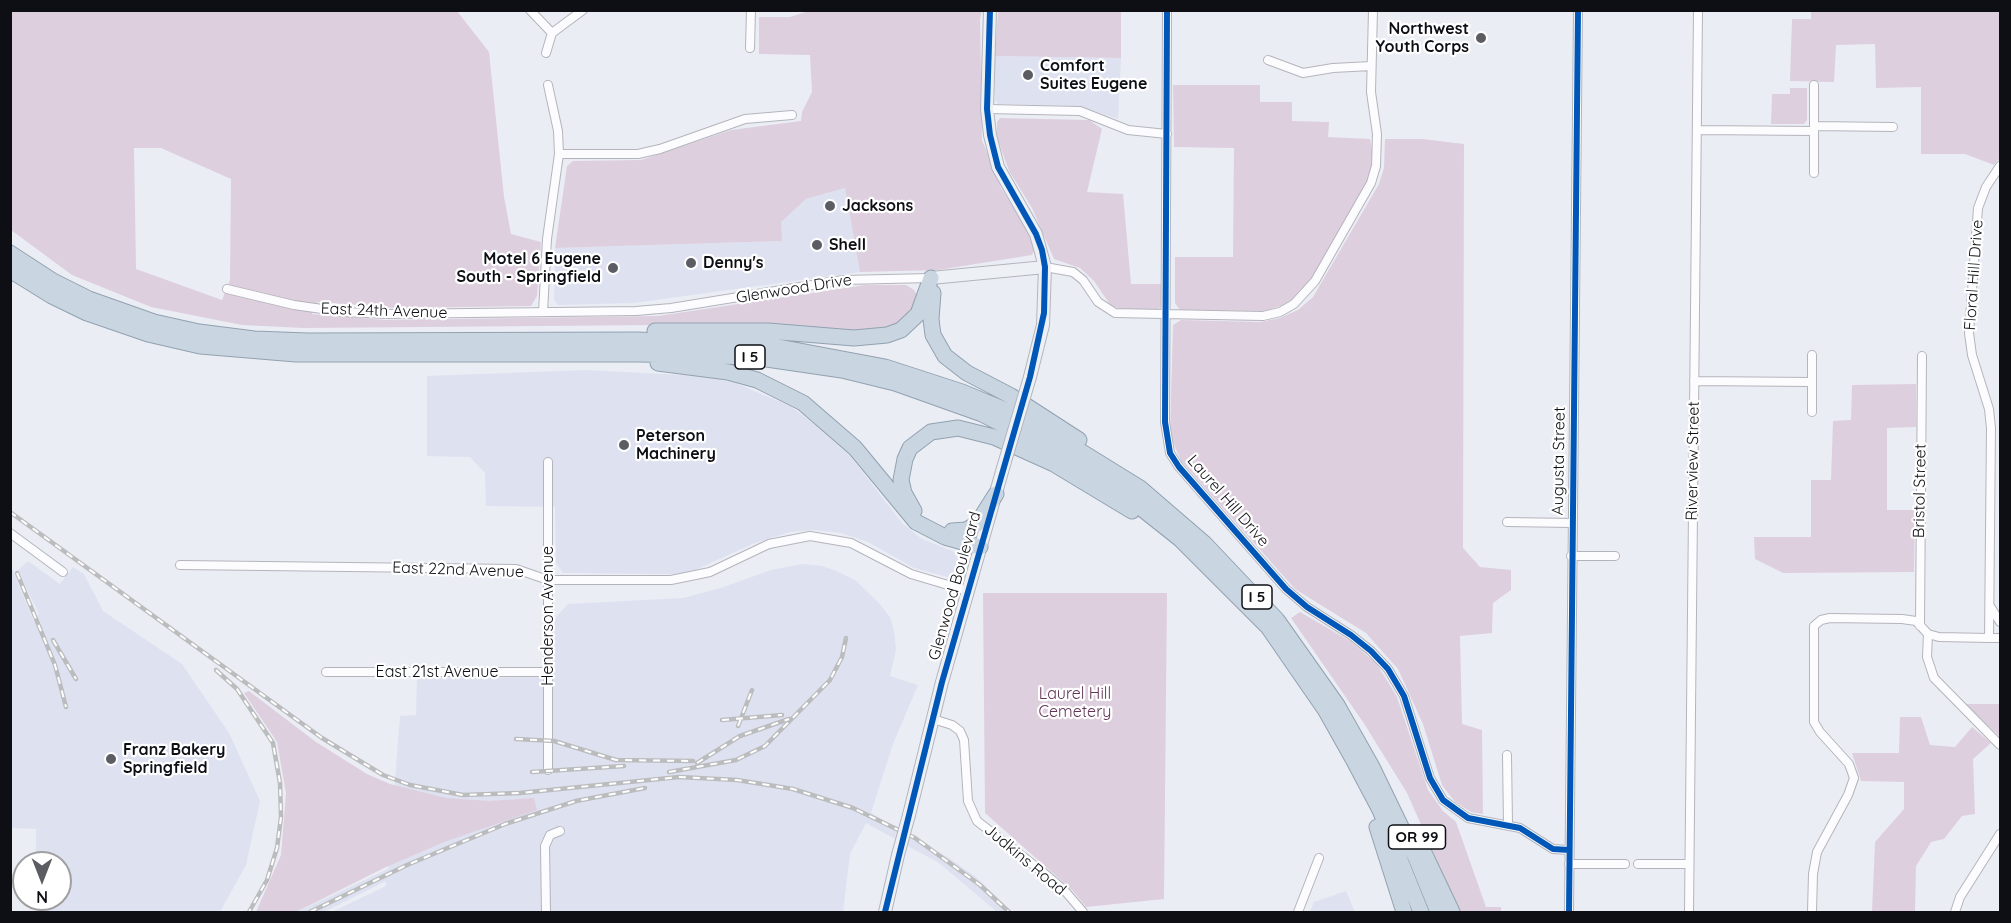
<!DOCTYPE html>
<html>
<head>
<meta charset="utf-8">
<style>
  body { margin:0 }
  #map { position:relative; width:2011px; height:923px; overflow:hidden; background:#ebedf5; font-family:Quicksand,sans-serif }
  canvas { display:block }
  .frame { position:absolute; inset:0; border:12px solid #0e0f14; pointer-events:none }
  .north { position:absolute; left:12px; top:851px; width:60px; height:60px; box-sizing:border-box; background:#fff; border:2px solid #9f9fa1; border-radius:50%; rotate:180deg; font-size:16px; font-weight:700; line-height:24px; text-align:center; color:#0e0f14 }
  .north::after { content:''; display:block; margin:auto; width:21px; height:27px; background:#5b5d63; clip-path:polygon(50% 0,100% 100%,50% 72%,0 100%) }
</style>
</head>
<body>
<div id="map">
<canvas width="2011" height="923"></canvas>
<div class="frame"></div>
<div class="north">N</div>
</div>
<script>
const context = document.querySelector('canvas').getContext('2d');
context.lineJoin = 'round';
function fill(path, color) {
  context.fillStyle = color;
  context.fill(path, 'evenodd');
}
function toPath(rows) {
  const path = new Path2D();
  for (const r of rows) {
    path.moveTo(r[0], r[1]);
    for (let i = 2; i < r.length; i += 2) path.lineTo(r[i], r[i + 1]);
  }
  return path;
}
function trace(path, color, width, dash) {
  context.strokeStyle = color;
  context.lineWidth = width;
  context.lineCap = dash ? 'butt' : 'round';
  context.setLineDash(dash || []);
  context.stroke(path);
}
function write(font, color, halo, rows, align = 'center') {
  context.font = font + ' Quicksand,sans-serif';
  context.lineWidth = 4.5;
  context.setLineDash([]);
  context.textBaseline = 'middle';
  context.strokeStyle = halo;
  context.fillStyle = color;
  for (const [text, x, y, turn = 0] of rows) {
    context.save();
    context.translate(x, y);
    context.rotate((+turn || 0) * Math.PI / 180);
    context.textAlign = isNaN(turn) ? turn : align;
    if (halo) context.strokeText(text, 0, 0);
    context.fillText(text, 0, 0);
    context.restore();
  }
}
const built = toPath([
  [995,56,1121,58,1118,119,1078,106,998,104,995,99],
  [845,188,860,272,634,303,558,305,554,300,555,248,781,241,780,222,806,199],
  [586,370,702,376,733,382,790,406,834,439,850,456,903,524,922,539,962,555,965,562,963,571,951,578,914,568,868,542,841,533,814,530,790,532,755,543,695,570,676,574,563,573,556,563,555,507,486,506,485,473,470,457,427,456,427,376],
  [28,561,60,584,73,567,84,574,103,611,182,664,229,733,260,801,246,865,220,912,37,912,37,899,60,899,60,863,36,863,36,829,11,828,11,566,34,622,39,613,17,571],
  [802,564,822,566,836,571,855,580,878,602,890,617,894,631,896,650,890,676,918,685,893,744,871,813,949,858,976,877,1012,912,997,912,939,863,866,823,850,854,843,912,332,912,386,886,386,881,324,912,297,912,388,869,400,716,416,715,417,678,553,677,555,618,568,604,683,598,721,588,771,570],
  [1346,891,1355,912,1310,912,1314,902]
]);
const green = toPath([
  [812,10,982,11,980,19,982,140,1001,188,1028,231,1035,248,1032,255,938,270,860,272,845,188,806,199,781,222,782,241,555,248,567,166,573,161,641,160,731,130,801,121,802,112,812,92,810,55,759,54,759,17,790,17],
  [11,11,457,11,489,52,504,197,511,234,541,242,537,296,531,306,396,308,318,302,312,314,385,320,658,316,865,285,906,285,914,290,918,297,917,304,901,323,873,332,659,325,303,328,242,325,151,307,72,275,11,230],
  [134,148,161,148,231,179,230,280,222,300,136,269],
  [998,11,1121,11,1121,58,995,56],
  [1811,11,2000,11,2000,158,1994,165,1965,154,1921,154,1921,87,1876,88,1875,44,1836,45,1834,82,1790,81,1792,19,1811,19],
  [1173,85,1260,85,1260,102,1292,102,1292,121,1329,122,1328,137,1370,139,1374,158,1370,177,1309,283,1299,295,1283,305,1266,311,1180,310,1175,303,1175,257,1233,257,1234,148,1174,147],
  [1790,88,1807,88,1807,120,1804,124,1771,124,1772,94,1790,94],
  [1000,118,1089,120,1102,129,1087,192,1123,194,1131,284,1164,284,1163,303,1159,309,1122,309,1111,306,1094,281,1080,268,1054,259,1032,208,1009,171,997,137,997,122],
  [1385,139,1422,139,1464,144,1463,548,1480,567,1511,570,1511,590,1493,603,1492,633,1460,636,1462,724,1482,730,1483,814,1471,812,1455,802,1442,785,1423,724,1398,669,1366,633,1295,589,1181,461,1170,435,1173,325,1181,320,1260,322,1280,318,1298,310,1313,297,1379,184,1384,168],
  [1916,384,1916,427,1887,428,1887,510,1915,510,1914,572,1783,573,1755,559,1754,537,1811,537,1811,480,1831,480,1833,421,1851,420,1852,385],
  [983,593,1167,593,1164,899,1086,907,1073,891,985,813],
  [1300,612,1350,641,1376,663,1388,682,1397,697,1428,790,1443,811,1456,822,1486,907,1501,907,1501,912,1460,912,1407,793,1365,725,1291,618],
  [249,691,316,742,367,774,390,784,446,798,489,801,534,798,537,810,444,842,384,868,296,912,256,912,281,855,286,793,277,742,244,693],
  [1964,704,2000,704,2000,737,1995,732],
  [1900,717,1921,717,1930,745,1955,747,1972,727,1991,743,1973,759,1975,814,1962,816,1944,839,1931,842,1916,866,1915,912,1872,912,1875,842,1904,809,1904,782,1861,781,1852,753,1899,753]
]);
const street = toPath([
  [530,10,552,33],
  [1167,10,1165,422,1170,453,1179,467,1286,589,1307,607,1351,635,1371,651,1388,669,1404,696,1430,778,1443,800,1468,818,1520,828,1553,849,1569,850],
  [750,48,751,10],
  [546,53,552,33,583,10],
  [1268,60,1303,73,1333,68,1371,66],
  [1814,85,1814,173],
  [987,109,1080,111,1128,130,1167,134],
  [1814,126,1893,127],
  [1697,130,1814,131],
  [559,154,638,154,660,149,745,119,792,115],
  [2000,166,1986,187,1978,208,1969,333,1972,355,1989,409,1991,428,1989,638,2000,638],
  [1045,267,1073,272,1083,280,1098,302,1115,313,1263,316,1280,312,1294,304,1315,281,1371,183,1376,166,1377,134,1371,92,1373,10],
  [227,289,294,305,343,312,387,314,636,311,671,308,843,280,931,278],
  [543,312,547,239,559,154,558,131,548,85],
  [1694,381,1812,382],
  [1812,412,1812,355],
  [548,462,548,770],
  [1507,522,1572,523],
  [10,533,63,572],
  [1571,556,1615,556],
  [180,565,516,569,548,580,671,580,710,572,769,544,810,536,851,543,911,574,968,591],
  [1990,606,2000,622],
  [1920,626,1922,356],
  [1928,634,1927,657,1934,678,2000,745],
  [326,672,548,672],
  [933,719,952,725,960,731,964,740,968,801,977,821,1044,873,1065,891,1083,912],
  [1507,755,1508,824],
  [1569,864,1625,864],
  [1638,864,1689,864],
  [546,912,545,846,550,835,560,831],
  [1298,912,1319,858],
  [1569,912,1578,10],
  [1689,912,1698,10],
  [1812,912,1813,874,1817,852,1848,795,1854,778,1849,764,1820,732,1814,722,1814,626,1821,620,1830,618,1902,619,1916,621,1928,634,1939,637,1989,638],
  [1955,912,1960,897,2000,834]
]);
const secondary = toPath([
  [990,10,987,109,990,135,998,167,1036,234,1045,267,1043,325,1030,377],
  [931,278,1045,267],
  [909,815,942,682,1003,468],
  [885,912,898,855]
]);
const highway = toPath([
  [10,253,53,281,89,299,154,322,199,332,254,339,308,341,637,340,768,345,885,367,962,392,1010,412,1046,430,1140,488,1205,544,1277,620,1337,705,1372,767,1416,858,1438,912],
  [10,270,52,296,87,313,148,334,200,346,296,354,640,354,753,357,842,370,895,383,982,414,1059,453,1112,485,1180,539,1268,627,1326,711,1353,759,1380,810,1421,912],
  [933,293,931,319,933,335,945,356,967,373,1011,396,1079,440],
  [655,331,768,331,854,338,887,335,901,330,918,314,931,278],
  [658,363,728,372,757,380,803,403,855,448,916,522,945,537,980,547],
  [914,511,904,493,901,480,905,459,910,448,931,432,958,428,994,437,1054,464,1132,511],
  [952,531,966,530,977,524,996,494],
  [1377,827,1404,912],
  [1418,840,1452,912]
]);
const rail = toPath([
  [10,512,322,738,383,775,410,785,463,795,520,793,679,777,737,780,793,789,853,808,915,838,980,885,1009,912],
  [17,573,55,665,66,707],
  [53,640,76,679],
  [216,670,237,689,273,743,280,783,281,817,277,848,267,880,249,912],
  [722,720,782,715],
  [738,726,752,690],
  [516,739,554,741,616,760,693,761],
  [697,763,740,736,789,719],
  [532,772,624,766],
  [669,772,736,760,765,746,830,680,842,657,846,638],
  [310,912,407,865,505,824,576,801,645,788]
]);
const secondaryBridge = toPath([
  [1003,468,1030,377],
  [898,855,909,815]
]);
const cycleway = toPath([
  [1167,10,1165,422,1170,453,1179,467,1286,589,1307,607,1351,635,1371,651,1388,669,1404,696,1430,778,1443,800,1468,818,1520,828,1553,849,1569,850],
  [885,912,942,682,1030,377,1044,313,1045,267,1042,250,1036,234,998,167,990,135,987,109,990,10],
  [1569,912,1578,10]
]);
const markers = [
  [1481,38,6,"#5b5d63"],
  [1028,75,6,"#5b5d63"],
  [830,206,6,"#5b5d63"],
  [817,245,6,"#5b5d63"],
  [691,263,6,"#5b5d63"],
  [613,268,6,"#5b5d63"],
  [624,445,6,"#5b5d63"],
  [111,759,6,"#5b5d63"]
];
const shields = [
  [750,357,30],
  [1257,597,30],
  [1417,837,57]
];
const shieldNames = [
  ["I 5",750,357],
  ["I 5",1257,597],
  ["OR 99",1417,837]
];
const poiNames = [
  ["Northwest",1469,29,"right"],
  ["Youth Corps",1469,47,"right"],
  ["Comfort",1040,66],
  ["Suites Eugene",1040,84],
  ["Jacksons",842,206],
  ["Shell",829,245],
  ["Motel 6 Eugene",601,259,"right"],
  ["South - Springfield",601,277,"right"],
  ["Denny's",703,263],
  ["Peterson",636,436],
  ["Machinery",636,454],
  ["Franz Bakery",123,750],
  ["Springfield",123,768]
];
const streetNames = [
  ["Floral Hill Drive",1974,275,-86],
  ["Glenwood Drive",794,289,-9],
  ["East 24th Avenue",384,311,2],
  ["Augusta Street",1559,461,-89],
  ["Riverview Street",1693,461,-89],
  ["Bristol Street",1920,491,-89],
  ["Laurel Hill Drive",1228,501,49],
  ["East 22nd Avenue",458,570,2],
  ["Glenwood Boulevard",955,586,-74],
  ["Henderson Avenue",548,616,-90],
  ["East 21st Avenue",437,672],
  ["Judkins Road",1025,860,40]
];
const parkNames = [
  ["Laurel Hill",1075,694],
  ["Cemetery",1075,712]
];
fill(built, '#dee1f0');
fill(green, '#decfde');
trace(street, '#b4b5bc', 10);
trace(secondary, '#b4b5bc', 14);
trace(highway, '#92a1b0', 17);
trace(street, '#fcfcfe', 8);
trace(secondary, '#edf1f5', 12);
trace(highway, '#c9d6e1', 15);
trace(rail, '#bbbcbe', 4.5);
trace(rail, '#fff', 2, [7]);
trace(secondaryBridge, '#b4b5bc', 14, []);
trace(secondaryBridge, '#edf1f5', 12);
trace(cycleway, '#0057b8', 6);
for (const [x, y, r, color] of markers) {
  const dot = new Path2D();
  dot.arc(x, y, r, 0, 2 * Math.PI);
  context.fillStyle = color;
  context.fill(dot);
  trace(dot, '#fff', 2);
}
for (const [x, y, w] of shields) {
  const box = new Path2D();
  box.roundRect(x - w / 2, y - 12, w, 24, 4.5);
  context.fillStyle = '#fff';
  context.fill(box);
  trace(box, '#0e0f14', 1.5);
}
write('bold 15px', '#0e0f14', null, shieldNames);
write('bold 16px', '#0e0f14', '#fff', poiNames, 'left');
write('16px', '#0e0f14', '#fff', streetNames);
write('16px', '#623456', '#fff', parkNames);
</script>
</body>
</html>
